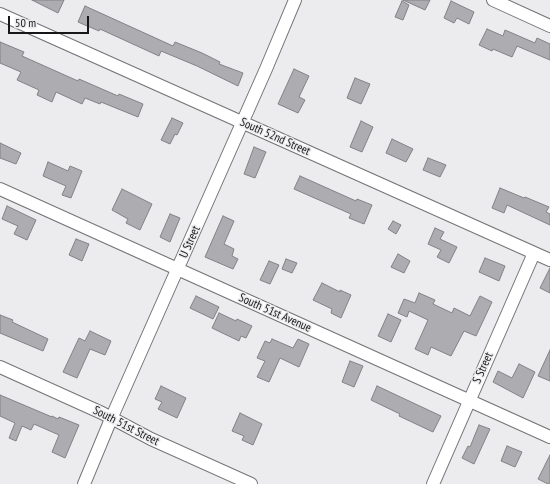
<!DOCTYPE html>
<html>
<head>
<meta charset="utf-8">
<style>
  body { margin:0 }
  #map { position:relative; width:550px; height:484px; overflow:hidden; background:#ececef; font-family:"PT Sans Narrow",sans-serif }
  canvas { display:block }
  .scale { position:absolute; left:8px; top:16px; width:81px; height:18px; box-sizing:border-box; border:2px solid #161718; border-top:0; padding-left:5px; font-size:12px; line-height:14px; white-space:nowrap; color:#161718; -webkit-text-stroke:3px #ececef; paint-order:stroke }
</style>
</head>
<body>
<div id="map">
<canvas width="550" height="484"></canvas>
<div class="scale">50 m</div>
</div>
<script>
const context = document.querySelector('canvas').getContext('2d');
context.lineJoin = 'round';
function fill(path, color) {
  context.fillStyle = color;
  context.fill(path, 'evenodd');
}
function toPath(rows) {
  const path = new Path2D();
  for (const r of rows) {
    path.moveTo(r[0], r[1]);
    for (let i = 2; i < r.length; i += 2) path.lineTo(r[i], r[i + 1]);
  }
  return path;
}
function trace(path, color, width, dash) {
  context.strokeStyle = color;
  context.lineWidth = width;
  context.lineCap = dash ? 'butt' : 'round';
  context.setLineDash(dash || []);
  context.stroke(path);
}
function write(font, color, halo, rows, align = 'center') {
  context.font = font + ' "PT Sans Narrow",sans-serif';
  context.lineWidth = 3;
  context.setLineDash([]);
  context.textBaseline = 'middle';
  context.strokeStyle = halo;
  context.fillStyle = color;
  for (const [text, x, y, turn = 0] of rows) {
    context.save();
    context.translate(x, y);
    context.rotate((+turn || 0) * Math.PI / 180);
    context.textAlign = isNaN(turn) ? turn : align;
    if (halo) context.strokeText(text, 0, 0);
    context.fillText(text, 0, 0);
    context.restore();
  }
}
const building = toPath([
  [32,0,64,0,58,13,32,0],
  [403,0,430,0,425,10,403,0],
  [402,1,409,5,403,20,395,17,402,1],
  [451,1,474,12,469,24,457,18,454,23,444,18,451,1],
  [85,6,173,46,175,42,202,53,220,62,219,64,243,73,238,86,197,66,161,51,159,56,100,29,99,31,78,22,85,6],
  [487,29,503,36,505,30,535,43,537,38,550,44,550,60,517,46,512,57,493,49,492,51,479,45,487,29],
  [0,42,24,52,22,56,78,81,79,79,118,96,119,94,143,104,138,117,101,102,100,104,85,98,82,104,56,92,52,102,37,95,39,90,17,80,21,72,0,63,0,42],
  [294,69,309,76,299,97,305,100,298,113,278,104,294,69],
  [355,78,370,84,361,104,347,98,355,78],
  [172,118,183,123,177,135,175,134,170,144,161,140,172,118],
  [361,121,373,127,362,152,350,147,361,121],
  [392,139,413,149,406,162,386,153,392,139],
  [0,143,21,153,16,164,0,158,0,143],
  [254,147,266,152,255,178,244,174,254,147],
  [428,158,446,165,440,177,423,170,428,158],
  [48,162,68,171,70,166,82,171,71,198,62,195,66,186,43,176,48,162],
  [300,176,356,201,357,199,372,205,364,224,349,218,351,214,294,189,300,176],
  [500,188,524,198,525,197,549,207,546,212,550,214,550,225,507,205,504,213,492,208,500,188],
  [122,189,152,204,140,230,126,223,128,219,112,210,122,189],
  [7,206,36,220,27,240,14,234,18,226,2,219,7,206],
  [170,214,180,218,170,242,160,237,170,214],
  [223,216,234,221,224,244,234,249,232,256,238,259,233,269,205,257,223,216],
  [393,221,401,225,396,234,388,229,393,221],
  [435,228,444,232,440,239,457,247,449,263,437,257,441,250,428,244,435,228],
  [76,239,89,244,82,261,69,255,76,239],
  [398,254,410,261,404,273,391,267,398,254],
  [485,258,505,266,499,281,479,272,485,258],
  [286,259,297,263,292,273,282,269,286,259],
  [269,261,279,265,270,284,260,280,269,261],
  [550,268,550,293,540,288,550,268],
  [322,283,340,292,340,290,351,295,341,318,331,313,332,309,313,300,322,283],
  [419,293,435,300,433,304,452,313,454,308,470,316,480,296,492,302,476,336,464,331,451,356,431,347,428,355,415,349,428,320,409,311,407,317,398,313,404,299,415,303,419,293],
  [196,296,219,307,213,319,190,308,196,296],
  [219,313,236,321,237,319,252,326,246,338,241,336,239,341,212,328,219,313],
  [388,314,401,320,391,342,378,336,388,314],
  [0,315,13,320,12,322,48,339,43,351,0,333,0,315],
  [90,331,111,341,105,355,90,349,77,378,63,372,79,338,85,341,90,331],
  [272,339,293,348,298,339,309,344,299,367,280,358,269,382,257,377,265,361,257,358,265,341,270,343,272,339],
  [550,350,550,381,538,376,550,350],
  [350,361,363,366,354,387,342,382,350,361],
  [519,364,535,372,523,398,493,382,498,371,512,378,519,364],
  [161,386,186,398,177,418,158,409,162,402,155,399,161,386],
  [377,386,441,416,433,432,399,416,400,414,371,400,377,386],
  [0,395,52,417,52,416,58,419,59,417,79,425,65,458,52,452,59,435,34,424,31,430,22,426,16,441,9,438,15,423,0,416,0,395],
  [240,413,262,424,253,445,242,440,244,436,232,431,240,413],
  [479,425,490,429,474,464,462,458,468,446,470,447,479,425],
  [507,446,522,452,515,467,501,461,507,446],
  [550,455,550,484,548,484,538,479,550,455]
]);
const street = toPath([
  [493,0,550,26],
  [0,14,550,260],
  [0,189,550,437],
  [0,367,102,413,151,439,251,484],
  [84,484,111,419,266,69,295,0],
  [433,484,534,253]
]);
const streetNames = [
  ["South 52nd Street",275,137,24],
  ["U Street",190,242,-66],
  ["South 51st Avenue",275,313,24],
  ["S Street",483,368,-66],
  ["South 51st Street",126,426,27]
];
fill(building, '#adadb1');
trace(building, '#828285', 1);
trace(street, '#747578', 14);
trace(street, '#fff', 12);
write('12px', '#161718', '#ececef', streetNames);
</script>
</body>
</html>
